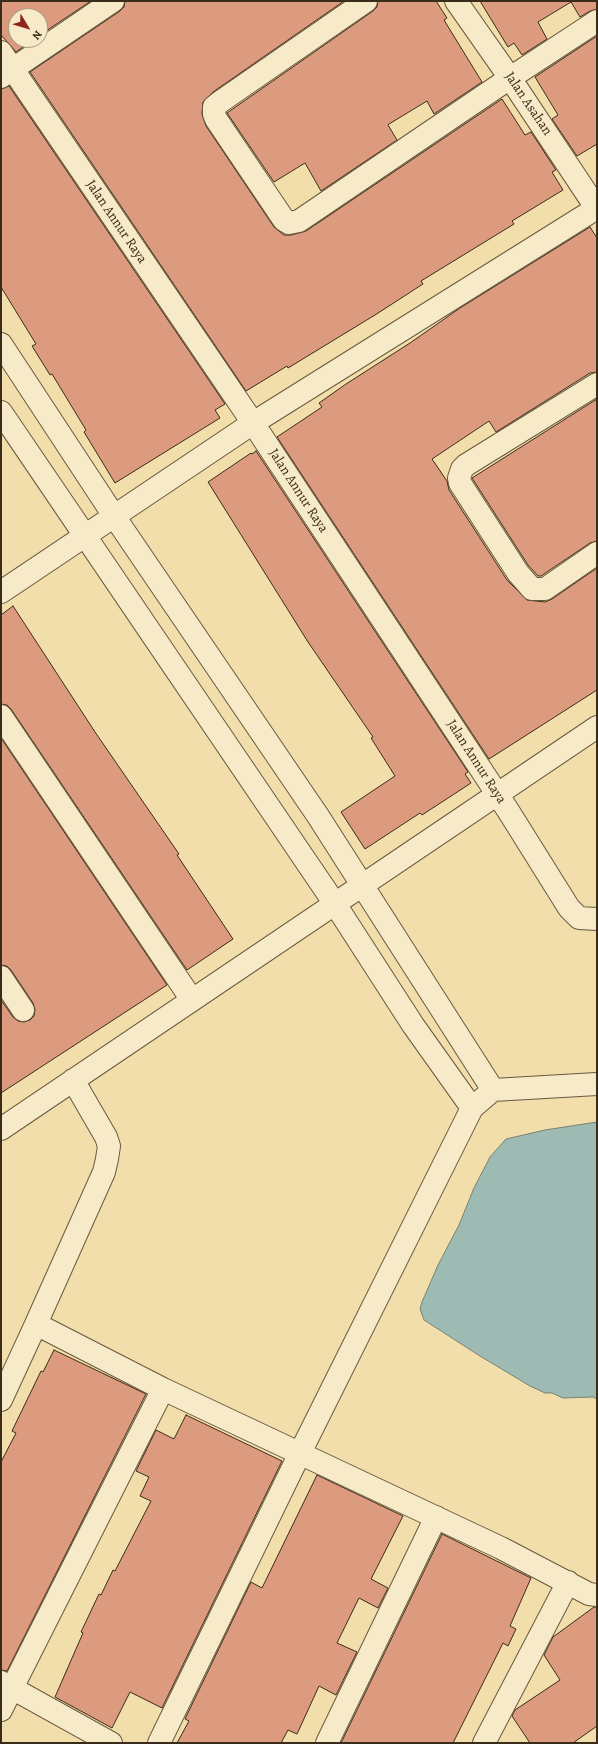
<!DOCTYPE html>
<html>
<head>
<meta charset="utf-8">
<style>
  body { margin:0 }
  #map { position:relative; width:598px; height:1744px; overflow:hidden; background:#f2deab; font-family:Alegreya,serif }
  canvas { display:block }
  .frame { position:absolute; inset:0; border:2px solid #3a2c1a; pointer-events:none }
  .north { position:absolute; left:8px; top:8px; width:40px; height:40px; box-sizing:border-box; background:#f7eac8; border:1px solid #ab9e82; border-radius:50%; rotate:128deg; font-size:11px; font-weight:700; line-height:16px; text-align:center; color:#3a2c1a }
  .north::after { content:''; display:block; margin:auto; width:14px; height:18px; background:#8f2418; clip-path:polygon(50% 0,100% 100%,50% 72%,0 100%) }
</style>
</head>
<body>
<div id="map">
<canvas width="598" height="1744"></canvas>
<div class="frame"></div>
<div class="north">N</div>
</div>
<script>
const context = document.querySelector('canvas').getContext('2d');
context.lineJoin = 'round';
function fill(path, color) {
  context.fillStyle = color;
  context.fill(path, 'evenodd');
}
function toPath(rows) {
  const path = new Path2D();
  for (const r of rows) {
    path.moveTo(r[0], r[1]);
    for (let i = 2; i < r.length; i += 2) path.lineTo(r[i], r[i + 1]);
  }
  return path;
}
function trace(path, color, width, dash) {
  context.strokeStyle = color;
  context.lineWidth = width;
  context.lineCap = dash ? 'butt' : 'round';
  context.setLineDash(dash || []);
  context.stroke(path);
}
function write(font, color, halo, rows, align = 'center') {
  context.font = font + ' Alegreya,serif';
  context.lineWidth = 4;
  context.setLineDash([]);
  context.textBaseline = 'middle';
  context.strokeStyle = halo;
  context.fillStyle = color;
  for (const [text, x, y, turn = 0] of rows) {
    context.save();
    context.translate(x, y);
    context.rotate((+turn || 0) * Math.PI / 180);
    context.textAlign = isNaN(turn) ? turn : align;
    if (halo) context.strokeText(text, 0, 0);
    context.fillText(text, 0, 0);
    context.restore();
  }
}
const water = toPath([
  [597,1122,597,1399,593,1397,563,1398,552,1393,545,1393,530,1386,480,1356,424,1320,420,1309,422,1302,438,1265,459,1225,474,1188,490,1157,506,1139,545,1130,597,1122]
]);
const building = toPath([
  [1,1,91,1,40,35,40,16,16,16,16,40,33,40,16,52,1,35,1,1],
  [125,1,344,1,213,92,203,102,202,114,206,126,274,227,284,235,291,235,306,231,502,99,525,135,531,132,556,170,552,172,563,190,512,221,514,224,421,281,423,284,375,315,288,368,287,366,246,391,30,72,120,11,124,7,125,1],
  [378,1,436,1,447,18,444,20,482,82,434,114,427,101,389,124,388,125,397,140,321,191,305,163,274,182,227,113,373,11,377,7,378,1],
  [480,1,597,1,597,9,590,11,580,17,571,2,538,22,547,39,522,55,514,43,508,47,480,1],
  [597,36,597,144,577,156,552,119,558,115,535,77,597,36],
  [9,86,225,404,215,410,220,418,115,483,84,432,86,430,52,374,50,375,32,346,36,344,1,287,1,89,9,86],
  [590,227,597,238,597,372,590,373,496,432,489,421,432,459,447,481,449,490,507,580,527,600,545,602,552,599,597,568,597,690,489,759,277,437,322,407,319,403,346,384,410,343,460,308,590,227],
  [597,399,597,541,590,543,541,576,538,576,528,565,472,478,597,399],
  [256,451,468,772,465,774,471,783,422,815,420,813,365,849,341,812,395,776,371,738,373,737,308,642,208,482,251,453,252,454,256,451],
  [13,606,95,732,179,854,177,855,233,939,187,970,11,709,7,705,1,704,1,615,13,606],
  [1,738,167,985,1,1093,1,1000,13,1017,18,1021,24,1022,30,1020,34,1016,35,1010,33,1003,11,970,7,966,1,965,1,738],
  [54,1350,146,1394,7,1671,1,1670,1,1462,16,1433,12,1431,41,1371,43,1372,54,1350],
  [186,1415,282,1461,162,1708,130,1692,112,1728,55,1697,83,1633,81,1632,99,1594,101,1595,113,1570,115,1571,151,1501,140,1496,149,1477,136,1471,156,1430,174,1439,186,1415],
  [317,1475,403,1516,371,1579,388,1588,378,1608,359,1598,337,1643,357,1652,336,1695,319,1686,297,1734,288,1730,281,1743,177,1743,189,1721,185,1719,251,1582,262,1588,317,1475],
  [442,1534,531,1578,510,1626,516,1629,508,1646,503,1643,453,1743,341,1743,442,1534],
  [594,1607,597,1607,597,1726,573,1743,530,1743,512,1716,515,1710,560,1680,544,1655,553,1637,594,1607]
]);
const minor = toPath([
  [366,1,220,102,214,107,214,114,216,119,284,220,289,223,299,221,510,78,597,21],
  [456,1,510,78,597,209],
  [1,52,253,423,509,812,569,908,579,918,597,919],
  [1,77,113,1],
  [1,344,114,516,318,816,493,1090],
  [597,384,466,465,462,469,459,478,460,483,518,573,532,589,545,589,597,553],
  [1,412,335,904,413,1025,472,1108],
  [1,592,253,423,597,208],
  [1,716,192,1000],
  [1,977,23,1010],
  [1,1129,597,727],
  [36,1324,104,1172,107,1159,109,1146,106,1137,73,1080],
  [1,1400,36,1324,163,1389,501,1548,589,1594,597,1595],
  [1,1682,111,1743],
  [1,1710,163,1389],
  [159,1743,300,1453,472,1108,493,1090,597,1084],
  [327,1743,436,1517],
  [484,1743,568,1582]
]);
const streetNames = [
  ["Jalan Asahan",528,104,56],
  ["Jalan Annur Raya",116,222,56],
  ["Jalan Annur Raya",298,491,57],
  ["Jalan Annur Raya",476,762,57]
];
fill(water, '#9dbbb2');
trace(water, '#758275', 1);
fill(building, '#dc9b7f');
trace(building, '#3a2c1a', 1);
trace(minor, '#68583e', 24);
trace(minor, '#f7eac8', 22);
write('14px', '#3a2c1a', '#f7eac8', streetNames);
</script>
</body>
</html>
